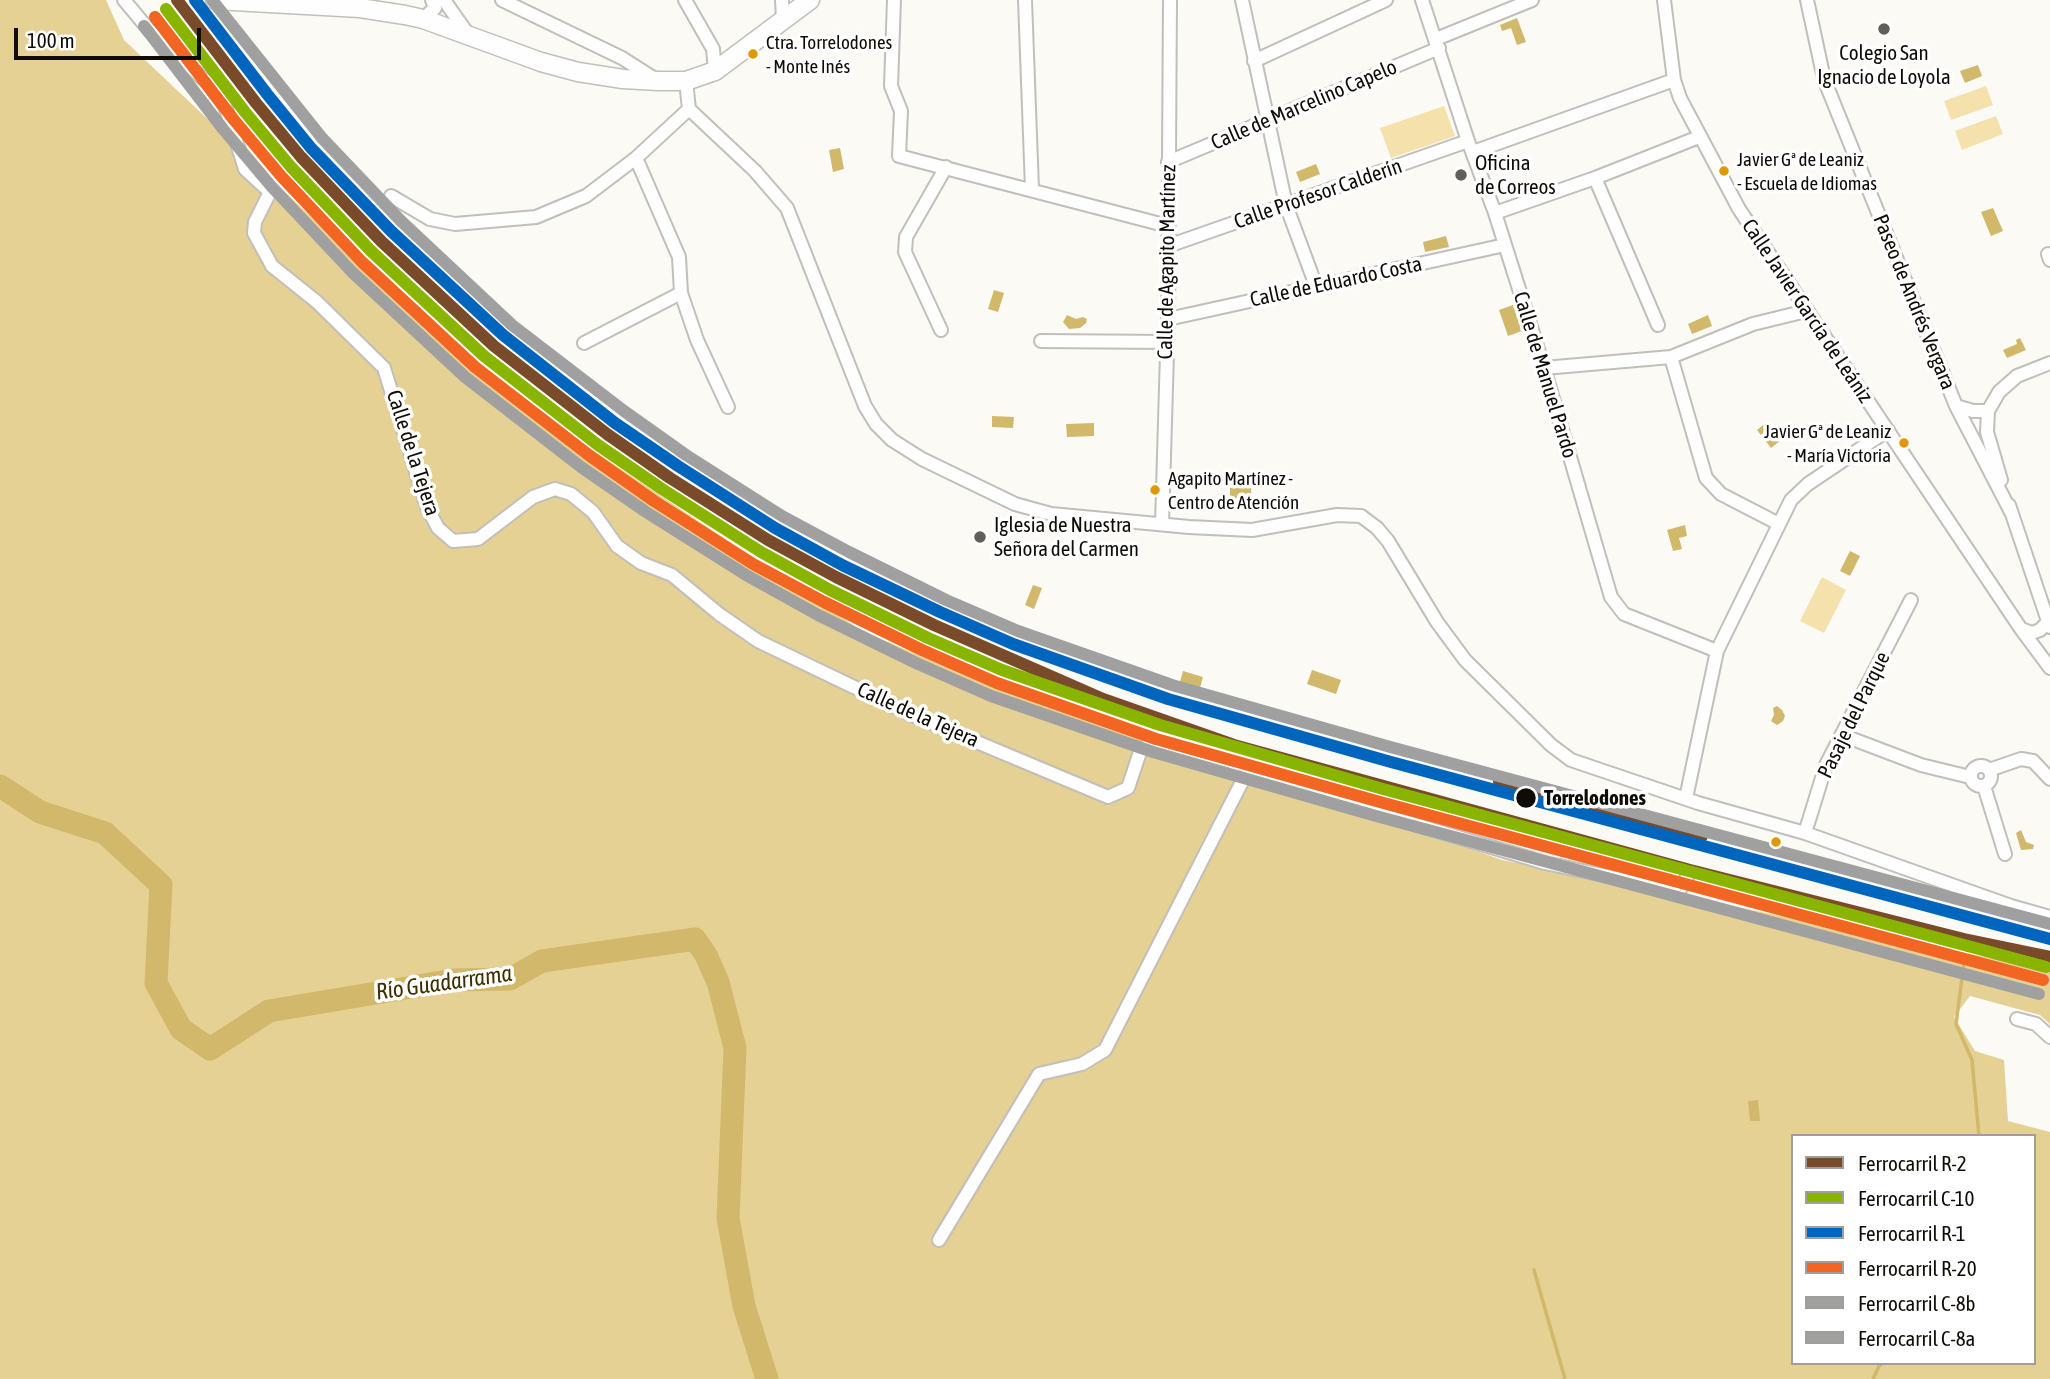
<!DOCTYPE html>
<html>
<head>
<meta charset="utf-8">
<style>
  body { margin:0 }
  #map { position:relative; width:2050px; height:1379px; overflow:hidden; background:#fbfaf5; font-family:"Asap Condensed",sans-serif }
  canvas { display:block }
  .legend { position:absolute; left:1791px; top:1134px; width:245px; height:231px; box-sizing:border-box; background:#fff; border:2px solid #9f9e9b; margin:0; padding:9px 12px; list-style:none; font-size:21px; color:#0f0c05 }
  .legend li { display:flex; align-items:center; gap:14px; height:35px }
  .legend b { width:35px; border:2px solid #9f9e9b }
  .scale { position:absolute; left:14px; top:28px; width:187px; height:32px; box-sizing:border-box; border:4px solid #0f0c05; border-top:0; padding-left:9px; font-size:21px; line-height:24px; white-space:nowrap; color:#0f0c05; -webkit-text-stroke:5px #fff; paint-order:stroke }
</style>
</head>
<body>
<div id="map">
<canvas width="2050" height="1379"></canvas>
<ul class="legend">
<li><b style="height:9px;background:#7a4b2a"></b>Ferrocarril R-2</li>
<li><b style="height:9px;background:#89b500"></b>Ferrocarril C-10</li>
<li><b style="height:9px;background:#0065bd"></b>Ferrocarril R-1</li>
<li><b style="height:9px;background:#f26522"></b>Ferrocarril R-20</li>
<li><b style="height:9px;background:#a0a0a0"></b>Ferrocarril C-8b</li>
<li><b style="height:9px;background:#a0a0a0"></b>Ferrocarril C-8a</li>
</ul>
<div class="scale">100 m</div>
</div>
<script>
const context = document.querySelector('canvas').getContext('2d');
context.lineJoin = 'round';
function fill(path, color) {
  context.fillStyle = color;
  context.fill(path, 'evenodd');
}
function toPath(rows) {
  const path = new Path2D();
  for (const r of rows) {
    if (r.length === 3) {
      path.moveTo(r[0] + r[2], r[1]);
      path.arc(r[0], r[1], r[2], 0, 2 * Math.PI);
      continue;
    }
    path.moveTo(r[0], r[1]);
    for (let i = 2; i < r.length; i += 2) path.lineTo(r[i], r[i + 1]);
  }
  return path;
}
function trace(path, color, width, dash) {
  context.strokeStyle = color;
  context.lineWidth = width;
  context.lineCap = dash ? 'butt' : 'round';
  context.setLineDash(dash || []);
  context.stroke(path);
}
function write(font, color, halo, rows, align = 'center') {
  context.font = font + ' "Asap Condensed",sans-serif';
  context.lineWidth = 7;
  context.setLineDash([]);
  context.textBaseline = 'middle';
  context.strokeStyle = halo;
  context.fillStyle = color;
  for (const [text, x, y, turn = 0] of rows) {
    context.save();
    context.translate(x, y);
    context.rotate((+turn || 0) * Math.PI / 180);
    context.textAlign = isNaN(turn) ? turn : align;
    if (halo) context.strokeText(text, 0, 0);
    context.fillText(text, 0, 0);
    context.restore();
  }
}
const green = toPath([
  [1986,86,1993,105,1951,120,1944,101],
  [1444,106,1455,136,1391,158,1380,128],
  [1996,116,2003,134,1962,150,1955,131],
  [1822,577,1846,590,1824,633,1800,621]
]);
const forest = toPath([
  [0,0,106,0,124,40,472,369,862,631,937,663,1154,736,1502,860,2050,970,2050,1024,2040,1015,1970,996,1954,1017,1975,1051,2004,1060,2008,1121,2050,1132,2050,1379,0,1379],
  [1793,1136,2034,1136,2034,1363,1793,1363]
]);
const water = toPath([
  [1517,18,1526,42,1517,45,1511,28,1502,31,1500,25],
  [1978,65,1982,76,1965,83,1960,71],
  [840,148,844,169,833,172,829,150],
  [1316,164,1320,174,1300,182,1296,172],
  [1993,208,2003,231,1991,236,1981,212],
  [1446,236,1449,247,1425,252,1423,242],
  [994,290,1004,293,998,312,988,309],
  [1513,305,1522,331,1508,336,1499,310],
  [1067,315,1076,319,1083,317,1087,319,1086,323,1080,328,1069,329,1063,322],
  [1708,315,1712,326,1692,334,1688,324],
  [2020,338,2026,350,2007,358,2003,350,2017,344,2016,340],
  [992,416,1014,417,1013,428,992,427],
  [1767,422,1781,440,1771,448,1757,430],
  [1094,423,1094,436,1067,437,1066,424],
  [1230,488,1251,488,1251,498,1230,498],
  [1685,525,1687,536,1679,538,1682,549,1673,551,1667,530],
  [1850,551,1860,556,1850,576,1840,571],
  [1033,585,1042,588,1034,609,1025,605],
  [1312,670,1341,680,1336,694,1307,684],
  [1183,671,1203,677,1200,688,1180,682],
  [1777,706,1782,710,1785,716,1783,721,1777,725,1771,721,1774,715,1773,708],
  [2021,830,2026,842,2034,845,2033,849,2021,850,2016,833],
  [1758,1100,1760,1121,1750,1121,1748,1101]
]);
const stream = toPath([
  [1965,955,1956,1024,1972,1060,1979,1136],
  [1534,1270,1565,1379],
  [1873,1379,1879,1366,1883,1363]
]);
const river = toPath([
  [0,786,40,812,105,833,161,885,156,983,181,1029,210,1049,269,1011,454,980,510,979,542,961,695,939,706,955,718,982,735,1048,728,1218,744,1306,767,1379]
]);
const minor = toPath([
  [124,0,149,30,208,83,225,106,245,169,270,192,255,222,254,233,272,266,317,302,384,368,427,507,438,528,453,541,478,539,533,497,555,489,571,494,593,512,617,546,641,563,672,575,719,614,758,641,910,714,1108,797,1128,788,1140,752,1150,742,1170,745,1246,774,1545,863,1679,891,1687,877],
  [444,0,470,37],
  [502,0,622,58,655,79],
  [685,0,713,49,715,71],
  [782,0,783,19],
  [894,0,891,86,901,111,899,156,1168,226],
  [1025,0,1032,189],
  [1242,0,1286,205,1316,286],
  [1422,0,1468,141,1495,213,1544,368,1611,597,1624,614,1717,651],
  [1664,0,1674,80,1680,98,1739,209,2021,629,2050,668],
  [1807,0,1824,79,1956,406,2011,512],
  [423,19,435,8,432,0],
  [1436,39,1532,0],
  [1254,61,1386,0],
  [686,81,689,109,755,171,787,208,865,406,876,424,892,440,922,459,1015,504,1051,514,1189,527,1252,530,1337,515,1361,516,1377,528,1388,541,1437,622,1465,660,1551,745,1571,760,1698,803,1805,833,2011,906,2050,917],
  [1473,152,1674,80],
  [636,158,679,257,681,293,697,340,728,407],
  [1168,162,1439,48],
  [1595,178,1658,325],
  [391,196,430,219,455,224,536,217,586,196,636,158,689,109],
  [1495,213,1595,178,1699,137],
  [1168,246,1468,141],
  [2048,254,2050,260],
  [1168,319,1505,245],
  [941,330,905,252,906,237,946,167],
  [1041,341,1167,342],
  [584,343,681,293],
  [1671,357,1706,478,1721,494,1779,524],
  [1544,368,1671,357,1753,324,1798,313,1804,308],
  [1956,406,1973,411,1988,411],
  [2001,480,1987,432,1988,411,1999,392,2017,376,2050,363],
  [2009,505,2050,627],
  [1162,524,1168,319,1170,0],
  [2021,629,2032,633,2040,630,2048,622],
  [1842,735,1921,765,1970,777],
  [1981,776,10],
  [1989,770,2021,759,2033,761,2050,779],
  [1984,786,2005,854],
  [1686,798,1717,651,1791,500,1808,484,1888,430],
  [1805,833,1826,765,1911,600],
  [2017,1019,2036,1024,2050,1037],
  [939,1240,1039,1074,1082,1064,1105,1050,1246,774]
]);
const secondary = toPath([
  [215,0,360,8,405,15,423,19,541,62,578,72,623,79,658,81,686,81,715,71,810,0]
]);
const rail1 = toPath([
  [177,0,256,103,301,157,381,241,494,346,607,434,670,478,768,540,836,577,934,625,1103,699,1234,745,1690,870,1964,939,2050,957],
  [1499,781,1702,836]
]);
const rail2 = toPath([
  [166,9,245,112,291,167,371,251,484,356,598,445,662,489,761,552,830,590,928,638,1002,670,1160,725,1383,789,2046,967]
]);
const rail3 = toPath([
  [195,0,267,94,311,148,391,231,503,335,615,423,678,466,775,528,842,565,940,612,1013,644,1168,699,1391,762,2050,939]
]);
const rail4 = toPath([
  [155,17,234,120,281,176,362,262,475,367,590,456,654,501,753,564,824,602,922,650,997,683,1156,739,1380,802,2043,980]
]);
const rail5 = toPath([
  [212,0,322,138,401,221,512,325,624,411,686,455,782,516,849,552,946,600,1018,631,1172,685,1394,748,2050,924]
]);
const rail6 = toPath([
  [144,26,223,129,271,186,352,272,465,377,581,467,646,512,746,575,818,615,916,663,991,696,1153,752,1376,816,2039,994]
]);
const markers = [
  [1884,29,7,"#625f59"],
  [753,54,6,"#e09700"],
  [1724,171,6,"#e09700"],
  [1461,175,7,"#625f59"],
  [1904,443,6,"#e09700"],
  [1155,490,6,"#e09700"],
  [980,537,7,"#625f59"],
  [1526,798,11,"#0f0c05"],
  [1776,842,6,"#e09700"]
];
const busNames = [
  ["Ctra. Torrelodones",766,43],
  ["- Monte Inés",766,67],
  ["Javier Gª de Leaniz",1737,160],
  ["- Escuela de Idiomas",1737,184],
  ["Javier Gª de Leaniz",1891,432,"right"],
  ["- María Victoria",1891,456,"right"],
  ["Agapito Martínez -",1168,479],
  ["Centro de Atención",1168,503]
];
const poiNames = [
  ["Colegio San",1884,53,"center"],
  ["Ignacio de Loyola",1884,77,"center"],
  ["Oficina",1475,163],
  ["de Correos",1475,187],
  ["Iglesia de Nuestra",994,525],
  ["Señora del Carmen",994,549]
];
const streetNames = [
  ["Calle de Marcelino Capelo",1304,105,-23],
  ["Calle Profesor Calderín",1318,194,-19],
  ["Calle de Agapito Martínez",1167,262,-89],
  ["Calle de Eduardo Costa",1336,282,-12],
  ["Paseo de Andrés Vergara",1914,302,68],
  ["Calle Javier García de Leániz",1807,311,56],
  ["Calle de Manuel Pardo",1545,375,73],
  ["Calle de la Tejera",413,453,72],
  ["Calle de la Tejera",918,715,24],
  ["Pasaje del Parque",1854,715,-64]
];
const stopNames = [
  ["Torrelodones",1544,798]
];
const waterNames = [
  ["Río Guadarrama",444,983,-8]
];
fill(green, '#f5e1ab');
fill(forest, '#e6d195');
fill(water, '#d2b86a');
trace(stream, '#d2b86a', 3.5);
trace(river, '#d2b86a', 23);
trace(minor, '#c1bfb8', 16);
trace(secondary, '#c1bfb8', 21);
trace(minor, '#fefefe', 12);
trace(secondary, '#fefefe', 18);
trace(rail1, '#7a4b2a', 12);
trace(rail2, '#89b500', 12);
trace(rail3, '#0065bd', 12);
trace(rail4, '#f26522', 12);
trace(rail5, '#a0a0a0', 12);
trace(rail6, '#a0a0a0', 12);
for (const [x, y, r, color] of markers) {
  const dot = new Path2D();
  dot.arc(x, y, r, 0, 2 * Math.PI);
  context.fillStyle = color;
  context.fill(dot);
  trace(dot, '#fff', 2.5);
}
write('19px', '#0f0c05', '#fff', busNames, 'left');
write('21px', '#0f0c05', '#fff', poiNames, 'left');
write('21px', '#0f0c05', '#fff', streetNames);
write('bold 21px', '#0f0c05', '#fff', stopNames, 'left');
write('italic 23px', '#3e2f01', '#fff', waterNames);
</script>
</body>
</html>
